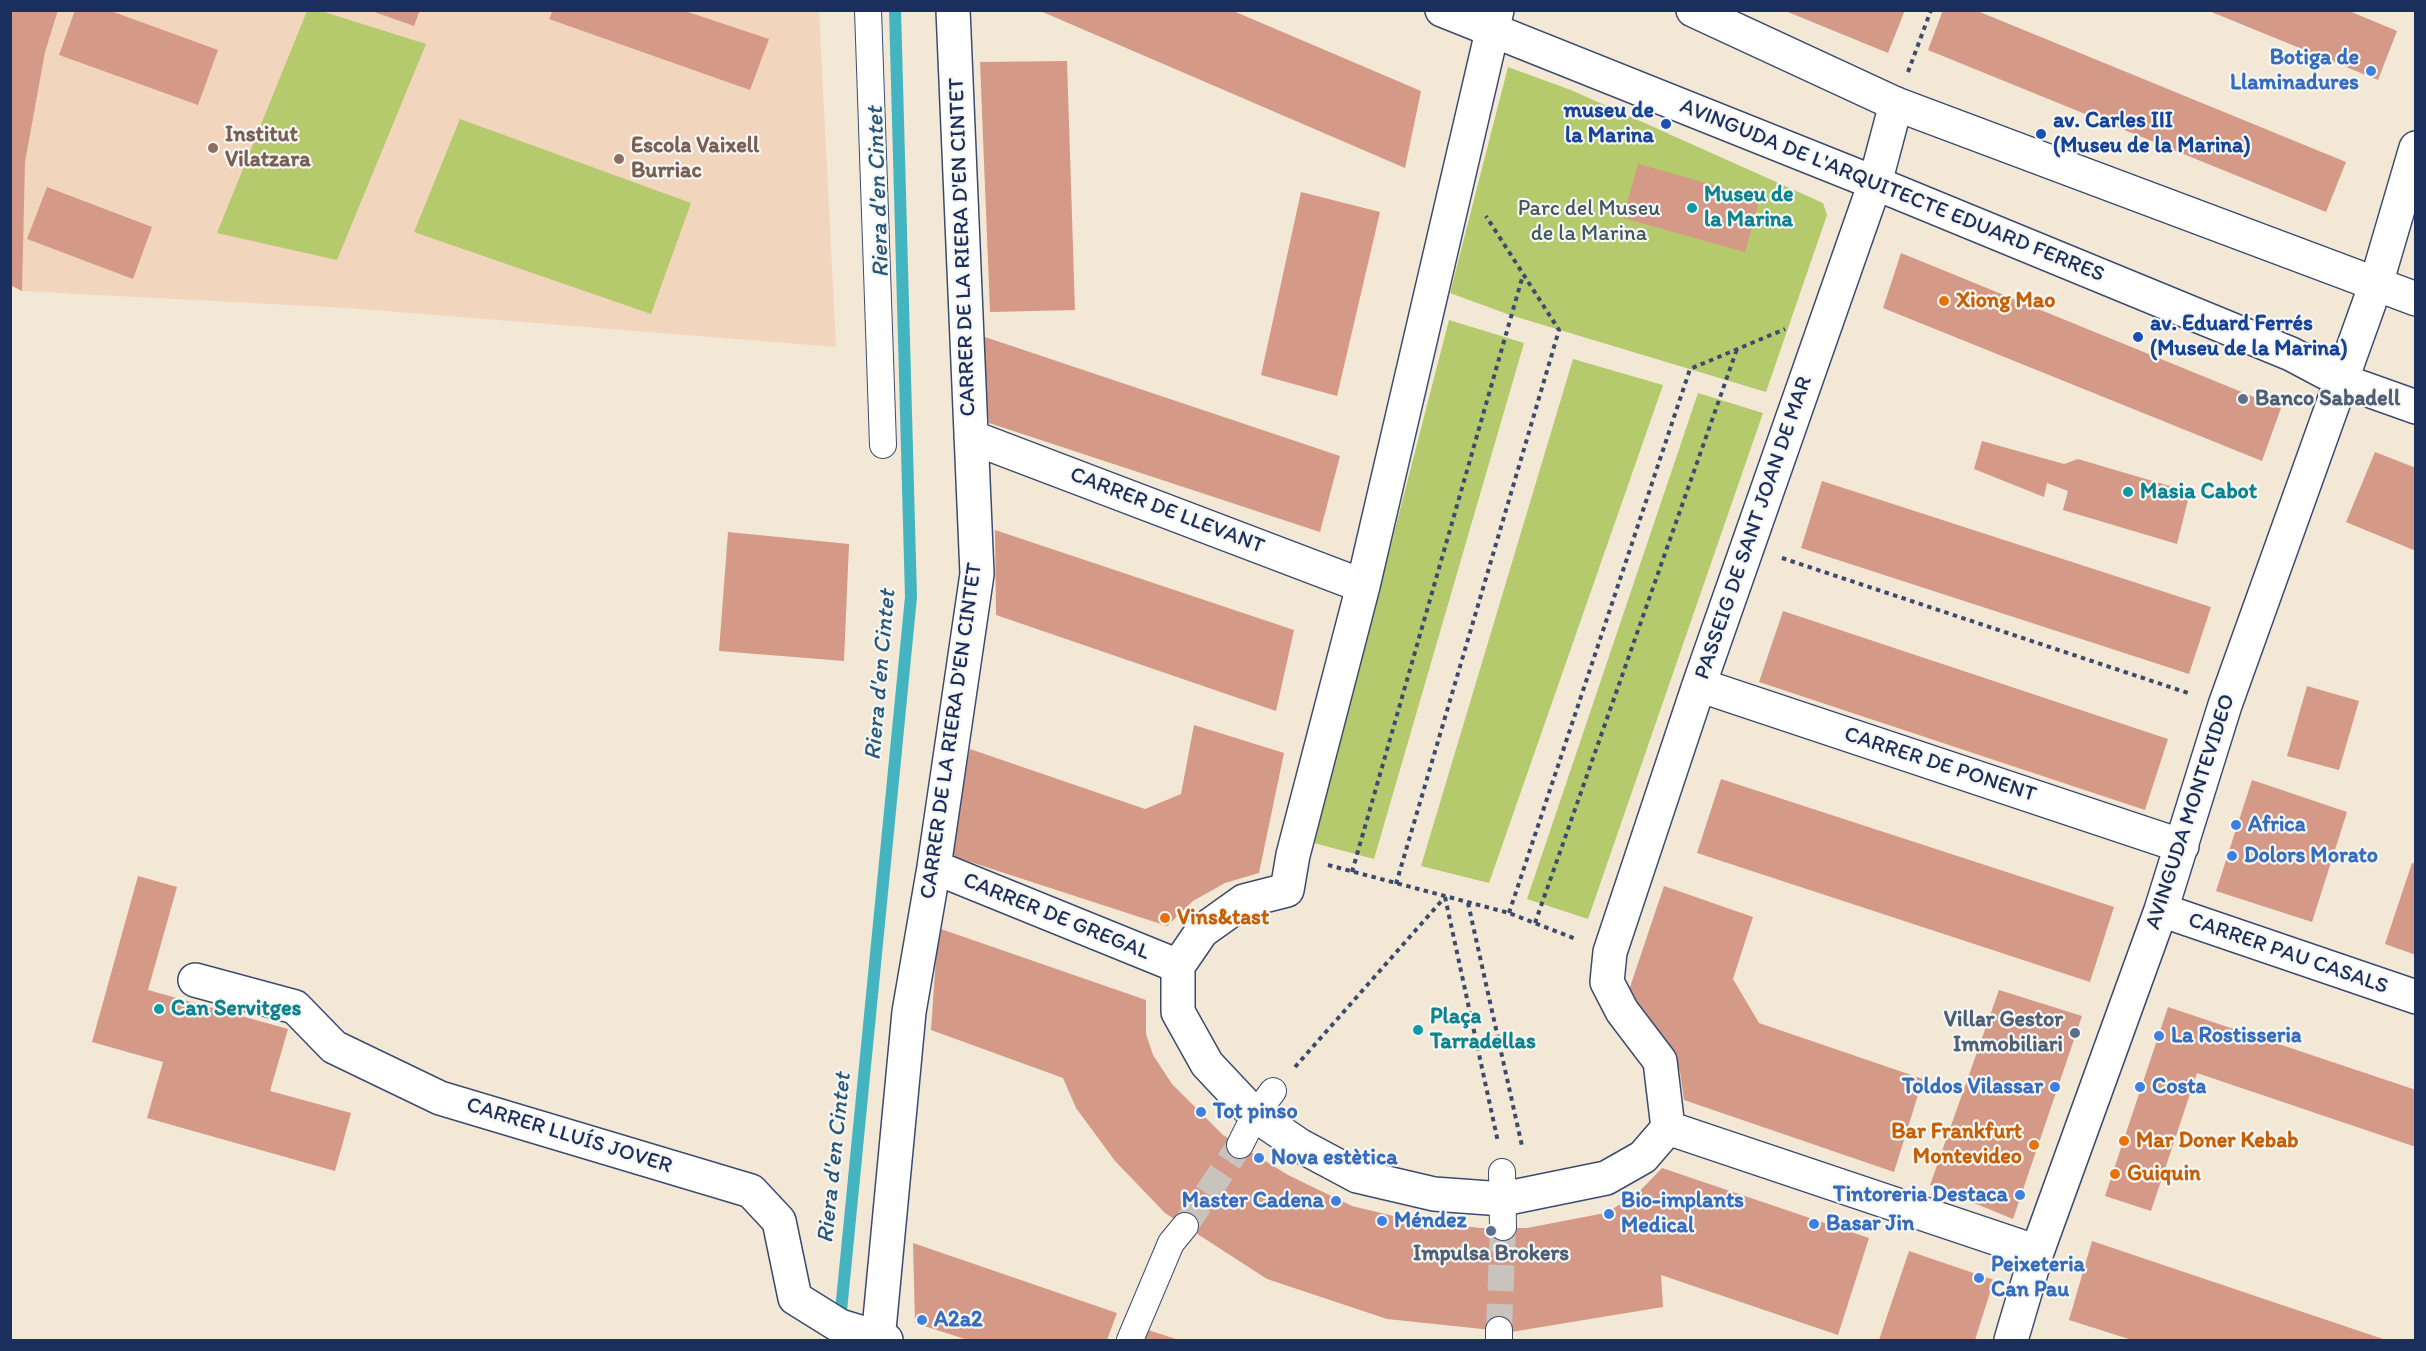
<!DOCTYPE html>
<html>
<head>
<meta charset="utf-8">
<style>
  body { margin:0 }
  #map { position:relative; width:2426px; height:1351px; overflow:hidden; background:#f3e8d5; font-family:Itim,sans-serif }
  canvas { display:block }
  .frame { position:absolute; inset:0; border:12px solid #1b2f5e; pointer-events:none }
</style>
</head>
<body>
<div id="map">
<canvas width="2426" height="1351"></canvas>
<div class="frame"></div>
</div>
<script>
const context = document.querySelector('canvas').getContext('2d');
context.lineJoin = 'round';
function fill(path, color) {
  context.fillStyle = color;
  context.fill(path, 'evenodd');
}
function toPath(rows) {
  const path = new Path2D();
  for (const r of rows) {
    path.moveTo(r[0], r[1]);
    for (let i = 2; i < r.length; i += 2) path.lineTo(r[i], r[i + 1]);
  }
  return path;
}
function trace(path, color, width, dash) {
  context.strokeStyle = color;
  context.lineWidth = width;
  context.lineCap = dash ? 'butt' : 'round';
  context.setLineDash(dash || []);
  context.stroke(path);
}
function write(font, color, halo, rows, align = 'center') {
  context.font = font + ' Itim,sans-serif';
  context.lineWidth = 4.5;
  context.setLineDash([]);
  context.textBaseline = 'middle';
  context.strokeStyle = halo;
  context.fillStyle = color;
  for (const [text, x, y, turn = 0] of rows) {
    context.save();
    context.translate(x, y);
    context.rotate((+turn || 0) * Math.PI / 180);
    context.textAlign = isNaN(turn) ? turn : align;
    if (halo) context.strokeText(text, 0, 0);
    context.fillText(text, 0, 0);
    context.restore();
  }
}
const built = toPath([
  [11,11,819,11,836,347,348,308,22,291,11,285]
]);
const green = toPath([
  [307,11,321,11,426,44,337,260,217,233],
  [1508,67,1571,90,1823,203,1827,215,1766,392,1510,315,1450,293],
  [460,119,691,203,651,314,414,232],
  [1449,320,1524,343,1374,859,1314,843],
  [1573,359,1663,385,1489,883,1421,866],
  [1698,393,1763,413,1588,919,1527,899]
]);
const stream = toPath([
  [840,1321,911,597,895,10]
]);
const building = toPath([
  [10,10,58,10,45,52,25,162,22,291,10,285],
  [75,10,108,10,218,50,198,105,59,55],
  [369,10,420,10,414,26],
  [553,10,682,10,769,39,750,90,549,19],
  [1038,10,1231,10,1421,91,1405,168],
  [1783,10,1905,10,1888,53],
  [1943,10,1975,10,2346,162,2326,212,1928,50],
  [2347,10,2397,31,2378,80,2209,11],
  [1067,61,1075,310,990,312,980,62],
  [1638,164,1760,198,1745,252,1623,218],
  [47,187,152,227,133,279,27,239],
  [1301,192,1380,212,1337,396,1261,375],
  [1901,253,2281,408,2262,461,1883,308],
  [979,335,1340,456,1320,532,989,423],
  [1982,441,2064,464,2078,459,2190,492,2177,544,2063,510,2068,491,2047,483,2044,497,1974,469],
  [2375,452,2416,468,2416,551,2346,522],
  [1822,481,2211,607,2189,674,1801,548],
  [995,530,1294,630,1276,711,996,615],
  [728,532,849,544,844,661,719,651],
  [1783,611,2168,739,2145,810,1759,682],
  [2307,686,2359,701,2339,770,2287,756],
  [1194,725,1284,753,1259,873,1225,883,1193,901,1167,926,946,854,970,749,1145,809,1181,794],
  [1721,779,2114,907,2090,982,1697,853],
  [2252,780,2347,812,2312,922,2216,891],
  [2412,863,2416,864,2416,955,2385,944],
  [138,876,177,887,148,990,288,1029,270,1091,351,1113,335,1171,147,1118,163,1062,92,1042],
  [1664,886,1753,917,1733,979,1759,1023,1923,1079,1894,1172,1684,1100,1680,1072,1673,1051,1656,1027,1627,996],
  [938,928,1146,1000,1146,1034,1153,1055,1172,1084,1223,1135,1288,1175,1352,1206,1402,1218,1480,1228,1527,1228,1605,1213,1635,1196,1662,1168,1869,1238,1838,1335,1661,1275,1663,1307,1511,1332,1387,1319,1267,1279,1165,1213,1115,1161,1076,1108,1063,1078,931,1030],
  [1999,990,2082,1016,2013,1219,1930,1185],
  [2168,1007,2416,1090,2416,1147,2197,1073,2151,1211,2105,1196],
  [2092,1241,2386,1340,2132,1340,2069,1320],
  [913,1243,1117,1313,1107,1340,968,1340,915,1323],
  [1909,1251,1994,1280,1975,1340,1879,1340],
  [1145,1329,1179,1340,1141,1340]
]);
const pedestrianTunnel = toPath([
  [1185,1226,1240,1145],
  [1499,1330,1503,1227]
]);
const path = toPath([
  [1908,72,1931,10],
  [1782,558,2191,694],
  [1328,865,1509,913,1576,939],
  [1352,872,1523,275],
  [1396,884,1559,330,1486,216],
  [1445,897,1498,1142],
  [1468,903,1522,1146],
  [1509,913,1690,369,1785,329],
  [1535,923,1737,349],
  [1295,1067,1445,897]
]);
const pedestrian = toPath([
  [868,10,883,445],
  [1240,1145,1255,1115,1273,1091],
  [1502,1172,1503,1227],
  [1130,1340,1171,1243,1185,1226],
  [1499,1340,1499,1330]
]);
const minor = toPath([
  [1497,10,1363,586,1293,855,1287,890,1244,901,1202,931,1178,966,1178,1012,1207,1064,1255,1115,1299,1145,1357,1176,1434,1194,1503,1199,1606,1178,1643,1157,1668,1128,1660,1061,1622,1011,1607,982,1610,952,1699,685,1875,183,1896,104],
  [971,437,1363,586],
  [1699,685,2182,846],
  [934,867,1178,966],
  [2161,910,2416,997],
  [195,980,295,1007,334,1047,440,1098,751,1191,779,1221,795,1298,840,1326,886,1340],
  [1668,1128,2037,1252],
  [878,1340,909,1012,934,867,977,574,953,10],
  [2011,1340,2037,1252,2161,910,2225,705,2376,284,2416,148]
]);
const tertiary = toPath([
  [1442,10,1875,183,2291,354,2340,380,2416,407],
  [1693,10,1896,104,2416,299]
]);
const markers = [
  [2371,71,6,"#3f7fe0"],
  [1666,124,6,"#1a4fb4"],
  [2041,134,6,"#1a4fb4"],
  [213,148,6,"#8d6e63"],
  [619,159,6,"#8d6e63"],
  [1692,208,6,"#0f9aa8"],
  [1944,301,6,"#e8710a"],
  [2138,337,6,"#1a4fb4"],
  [2243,399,6,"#5c6f8a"],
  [2128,492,6,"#0f9aa8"],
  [2236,825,6,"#3f7fe0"],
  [2232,856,6,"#3f7fe0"],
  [1165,918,6,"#e8710a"],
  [159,1009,6,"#0f9aa8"],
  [1418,1030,6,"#0f9aa8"],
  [2075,1033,6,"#5c6f8a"],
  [2159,1036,6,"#3f7fe0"],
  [2055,1087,6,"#3f7fe0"],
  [2140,1087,6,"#3f7fe0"],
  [1201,1112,6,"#3f7fe0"],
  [2124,1141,6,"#e8710a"],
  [2034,1145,6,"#e8710a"],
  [1259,1158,6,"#3f7fe0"],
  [2115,1174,6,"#e8710a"],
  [2020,1195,6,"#3f7fe0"],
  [1336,1201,6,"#3f7fe0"],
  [1609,1214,6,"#3f7fe0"],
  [1382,1221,6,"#3f7fe0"],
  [1814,1224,6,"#3f7fe0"],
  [1491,1231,6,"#5c6f8a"],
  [1979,1278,6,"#3f7fe0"],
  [922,1320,6,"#3f7fe0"]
];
const shopNames = [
  ["Botiga de",2359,58,"right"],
  ["Llaminadures",2359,83,"right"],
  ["Africa",2248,825],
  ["Dolors Morato",2244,856],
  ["La Rostisseria",2171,1036],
  ["Toldos Vilassar",2043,1087,"right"],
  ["Costa",2152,1087],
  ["Tot pinso",1213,1112],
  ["Nova estètica",1271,1158],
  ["Tintoreria Destaca",2008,1195,"right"],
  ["Master Cadena",1324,1201,"right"],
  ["Bio-implants",1621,1201],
  ["Medical",1621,1226],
  ["Méndez",1394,1221],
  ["Basar Jin",1826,1224],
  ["Peixeteria",1991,1265],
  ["Can Pau",1991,1290],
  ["A2a2",934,1320]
];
const transitNames = [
  ["museu de",1654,111,"right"],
  ["la Marina",1654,136,"right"],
  ["av. Carles III",2053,121],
  ["(Museu de la Marina)",2053,146],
  ["av. Eduard Ferrés",2150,324],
  ["(Museu de la Marina)",2150,349]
];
const educationNames = [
  ["Institut",225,135],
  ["Vilatzara",225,160],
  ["Escola Vaixell",631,146],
  ["Burriac",631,171]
];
const streetNames = [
  ["AVINGUDA DE L'ARQUITECTE EDUARD FERRES",1892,191,22],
  ["CARRER DE LA RIERA D'EN CINTET",963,247,-92],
  ["CARRER DE LLEVANT",1167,511,21],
  ["PASSEIG DE SANT JOAN DE MAR",1754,528,-71],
  ["CARRER DE LA RIERA D'EN CINTET",952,731,-82],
  ["CARRER DE PONENT",1940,765,18],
  ["AVINGUDA MONTEVIDEO",2191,812,-72],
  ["CARRER DE GREGAL",1056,917,22],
  ["CARRER PAU CASALS",2288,954,19],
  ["CARRER LLUÍS JOVER",569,1136,17]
];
const cultureNames = [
  ["Museu de",1704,195],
  ["la Marina",1704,220],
  ["Masia Cabot",2140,492],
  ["Can Servitges",171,1009],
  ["Plaça",1430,1017],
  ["Tarradellas",1430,1042]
];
const parkNames = [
  ["Parc del Museu",1589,209],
  ["de la Marina",1589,234]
];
const foodNames = [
  ["Xiong Mao",1956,301],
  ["Vins&tast",1177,918],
  ["Bar Frankfurt",2022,1132,"right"],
  ["Montevideo",2022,1157,"right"],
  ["Mar Doner Kebab",2136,1141],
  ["Guiquin",2127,1174]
];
const serviceNames = [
  ["Banco Sabadell",2255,399],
  ["Villar Gestor",2063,1020,"right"],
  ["Immobiliari",2063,1045,"right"],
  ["Impulsa Brokers",1491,1254,"center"]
];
const waterNames = [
  ["Riera d'en Cintet",879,192,-92],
  ["Riera d'en Cintet",881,675,-85],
  ["Riera d'en Cintet",835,1158,-84]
];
fill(built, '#f1d5bd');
fill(green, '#b5c96d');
trace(stream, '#45b4c1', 12);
fill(building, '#d59987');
trace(pedestrianTunnel, '#c8c3bd', 26, [26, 13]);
trace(pedestrian, '#3b4b70', 28);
trace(minor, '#3b4b70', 36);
trace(tertiary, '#3b4b70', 36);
trace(path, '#3b4b70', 4, [4.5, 4.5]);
trace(pedestrian, '#fff', 26);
trace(minor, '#fff', 33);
trace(tertiary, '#fff', 33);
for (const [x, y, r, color] of markers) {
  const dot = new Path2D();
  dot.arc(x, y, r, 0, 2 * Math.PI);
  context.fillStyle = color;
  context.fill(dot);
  trace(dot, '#f6f6f2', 2);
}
write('bold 22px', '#366cbe', '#f6f6f2', shopNames, 'left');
write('bold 22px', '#164399', '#f6f6f2', transitNames, 'left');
write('bold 22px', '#785e54', '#f6f6f2', educationNames, 'left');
write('22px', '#1b2f5e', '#f6f6f2', streetNames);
write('bold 22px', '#0d838f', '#f6f6f2', cultureNames, 'left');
write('22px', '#425662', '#f6f6f2', parkNames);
write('bold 22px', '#c56008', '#f6f6f2', foodNames, 'left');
write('bold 22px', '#4e5e75', '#f6f6f2', serviceNames, 'left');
write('italic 24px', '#28577c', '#f6f6f2', waterNames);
</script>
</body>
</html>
